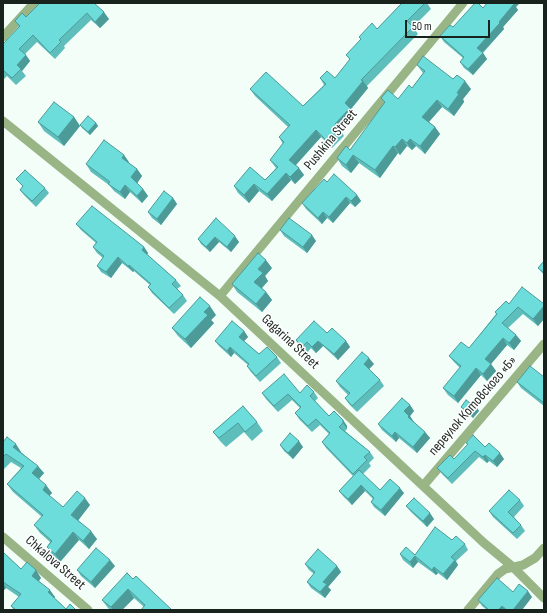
<!DOCTYPE html>
<html>
<head>
<meta charset="utf-8">
<style>
  body { margin:0 }
  #map { position:relative; width:547px; height:613px; overflow:hidden; background:#f3fef8; font-family:"Sofia Sans Condensed",sans-serif }
  canvas { display:block }
  .frame { position:absolute; inset:0; border:4px solid #19231e; pointer-events:none }
  .scale { position:absolute; left:405px; top:20px; width:85px; height:18px; box-sizing:border-box; border:2px solid #19231e; border-top:0; padding-left:5px; font-size:12px; line-height:14px; white-space:nowrap; color:#19231e; -webkit-text-stroke:3px #fff; paint-order:stroke }
</style>
</head>
<body>
<div id="map">
<canvas width="547" height="613"></canvas>
<div class="frame"></div>
<div class="scale">50 m</div>
</div>
<script>
const context = document.querySelector('canvas').getContext('2d');
context.lineJoin = 'round';
function toPath(rows) {
  const path = new Path2D();
  for (const r of rows) {
    path.moveTo(r[0], r[1]);
    for (let i = 2; i < r.length; i += 2) path.lineTo(r[i], r[i + 1]);
  }
  return path;
}
function trace(path, color, width, dash) {
  context.strokeStyle = color;
  context.lineWidth = width;
  context.lineCap = dash ? 'butt' : 'round';
  context.setLineDash(dash || []);
  context.stroke(path);
}
function fill(path, color) {
  context.fillStyle = color;
  context.fill(path, 'evenodd');
}
function write(font, color, halo, rows, align = 'center') {
  context.font = font + ' "Sofia Sans Condensed",sans-serif';
  context.lineWidth = 3;
  context.setLineDash([]);
  context.textBaseline = 'middle';
  context.strokeStyle = halo;
  context.fillStyle = color;
  for (const [text, x, y, turn = 0] of rows) {
    context.save();
    context.translate(x, y);
    context.rotate((+turn || 0) * Math.PI / 180);
    context.textAlign = isNaN(turn) ? turn : align;
    if (halo) context.strokeText(text, 0, 0);
    context.fillText(text, 0, 0);
    context.restore();
  }
}
const street = toPath([
  [3,37,34,3],
  [3,121,220,296,484,543,513,567,544,598],
  [220,296,463,3],
  [423,486,544,344],
  [3,537,88,610],
  [468,610,498,574,505,569,523,565,535,558,544,548]
]);
const wall = toPath([
  [40,3,109,19,100,28,91,20,64,46,65,48,55,59,37,42,25,54,30,61,22,71,26,76,16,85,7,76,3,80,3,44,19,27,15,21,26,17],
  [402,3,427,3,431,9,413,27,418,34,367,86,368,88,351,109,355,115,341,130,344,136,332,148,321,137,296,165,304,175,295,184,291,180,272,201,259,191,249,203,238,193,234,186,265,180,276,168,270,160,283,144,279,137,288,127,255,96,250,89,303,106,324,85,320,78,335,78,350,60,346,55,361,40,359,37,377,29],
  [516,7,518,10,503,27,504,29,483,53,487,59,473,75,464,68,460,62,463,58,444,42,440,36,483,8],
  [417,65,453,79,471,89,463,99,464,102,454,116,442,107,429,122,435,127,440,134,425,154,416,146,412,150,407,146,400,155,398,153,380,178,359,163,351,173,342,166,337,158,350,150,385,103,381,98,398,99,412,88,423,73],
  [74,117,80,126,64,146,44,131,38,122],
  [96,123,98,126,90,135,82,128,80,125],
  [124,155,129,163,137,169,142,176,137,183,143,189,148,196,142,203,130,192,125,199,114,191,109,185,91,172,86,164],
  [16,179,45,188,49,193,36,207,24,195,20,190,23,187],
  [327,182,357,195,361,201,355,207,350,203,333,223,327,218,322,224,306,209,302,203],
  [173,198,177,204,161,225,152,218,148,212],
  [216,218,239,242,231,252,219,242,210,252,201,244,198,239],
  [76,224,144,247,148,253,147,255,176,280,181,286,177,289,183,295,187,301,174,314,152,293,148,287,150,285,134,271,133,272,122,263,111,278,101,272,97,266,103,258,97,253,93,247,96,243,81,230],
  [280,230,316,241,307,253,284,236],
  [544,261,544,275,538,268],
  [272,268,265,276,268,281,262,288,266,292,272,300,262,312,237,292,232,284],
  [509,304,544,304,544,319,538,326,523,314,508,328,516,335,521,341,514,350,507,345,491,364,496,371,487,381,481,375,458,403,448,395,443,388,460,368,454,362,449,356,469,348,496,314,495,312],
  [216,315,211,320,214,323,191,348,178,336,172,328],
  [244,331,248,337,244,341,259,354,277,357,281,363,260,382,251,372,247,366,248,365,234,353,231,357,219,346,215,341],
  [327,333,346,341,350,347,338,360,323,346,316,353,311,348,307,353,300,346,296,340],
  [374,364,369,369,380,380,384,386,357,412,349,404,345,398,348,395,340,387,336,381],
  [544,377,544,406,521,388,517,382],
  [314,392,318,398,315,401,329,416,343,420,347,426,347,429,345,431,370,452,374,458,369,463,371,466,363,474,380,490,404,493,385,516,374,507,371,502,373,499,365,491,352,505,343,496,339,491,353,476,326,448,322,442,329,434,320,425,312,432,299,419,295,413,300,408,292,400,278,412,266,399,262,393],
  [410,405,414,411,410,416,413,422,425,432,430,438,417,453,399,438,396,442,382,430,378,424],
  [243,406,257,422,263,431,252,441,244,432,226,447,220,441,213,432],
  [461,407,477,408,479,411,473,418,463,410],
  [3,442,21,452,44,473,39,479,52,493,49,496,63,507,90,505,78,520,97,539,89,549,79,540,60,562,52,555,47,547,50,542,40,533,34,525,42,517,13,492,7,484,21,468,11,462,3,470],
  [466,443,485,447,504,459,497,467,489,461,487,463,479,457,452,484,442,474,437,468,454,459,468,445],
  [280,445,303,447,293,459,284,451],
  [520,500,524,506,514,517,521,525,525,531,517,539,493,517,489,511],
  [406,506,434,519,427,527,411,512],
  [452,540,465,544,468,550,456,561,458,565,447,580,438,573,436,575,418,562,413,568,403,560,400,554,415,555],
  [3,552,21,569,41,578,39,581,55,597,54,598,66,609,76,610,14,610,11,606,19,597,6,588,3,591],
  [305,564,337,566,341,572,328,587,331,590,325,598,311,588,307,582,314,574,309,570],
  [115,566,95,588,81,576,77,570],
  [133,579,172,610,144,607,134,598,122,610,110,610,108,608,102,600],
  [513,592,532,597,522,610,487,610,482,606,478,600]
]);
const shadedWall = toPath([
  [513,3,520,3,516,7,518,10,503,27,504,29,481,54,477,48,499,22],
  [104,12,109,19,100,28,95,22],
  [483,53,487,59,473,75,468,69],
  [26,55,30,61,22,71,17,65],
  [363,81,368,88,351,109,355,115,341,130,335,124,345,103],
  [465,81,471,89,463,99,464,102,454,116,448,109,457,93],
  [437,100,442,107,427,124,422,117],
  [74,117,80,126,64,146,58,137],
  [96,123,98,126,90,135,88,132],
  [435,127,440,134,425,154,420,146],
  [316,130,321,137,294,167,289,160],
  [402,139,407,146,400,155,395,147],
  [410,139,416,146,412,150,407,143],
  [393,146,398,153,380,178,375,170],
  [124,155,129,162,127,165,122,158],
  [353,155,359,163,351,173,346,165],
  [299,168,304,175,295,184,290,177],
  [137,169,142,176,136,185,131,177],
  [286,173,291,180,272,201,267,194],
  [254,184,259,191,249,203,244,195],
  [125,185,130,192,125,199,120,192],
  [143,189,148,196,142,203,137,196],
  [357,195,361,201,355,207,351,201],
  [346,197,350,203,333,223,329,217],
  [173,198,177,204,161,225,157,219],
  [323,212,327,218,322,224,318,218],
  [312,235,316,241,307,253,303,247],
  [235,236,239,242,231,252,227,247],
  [215,237,219,242,210,252,206,247],
  [144,247,148,253,146,256,142,250],
  [118,257,122,263,111,278,106,272],
  [266,260,272,268,265,276,268,281,260,290,254,282,258,269],
  [129,265,134,271,133,272,128,266],
  [266,292,272,300,262,312,256,304],
  [210,306,216,315,211,320,214,323,191,348,185,339,204,312],
  [544,306,544,319,538,326,533,319],
  [244,331,248,337,243,342,239,337],
  [516,335,521,341,514,350,509,343],
  [503,338,507,345,491,364,496,371,487,381,483,374,485,359],
  [318,341,323,346,316,353,312,347],
  [346,341,350,347,338,360,334,354],
  [230,347,234,353,231,357,227,351],
  [369,358,374,364,368,370,364,364],
  [476,368,481,375,458,403,454,396],
  [410,405,414,411,410,416,414,422,412,423,404,411],
  [477,408,479,411,473,418,471,415],
  [343,420,347,426,347,429,343,423],
  [395,432,399,438,396,442,392,436],
  [425,432,430,438,417,453,413,447],
  [299,441,303,447,293,459,288,453],
  [16,444,21,452,19,455,13,447],
  [500,453,504,459,497,467,493,461],
  [485,455,489,461,487,463,483,457],
  [38,466,44,473,37,481,32,473],
  [46,485,52,493,48,497,43,490],
  [361,485,365,491,352,505,348,499],
  [400,488,404,493,385,516,381,510],
  [85,498,90,505,77,522,71,515],
  [430,513,434,519,427,527,423,521],
  [91,531,97,539,89,549,83,541],
  [73,532,79,540,60,562,55,554],
  [415,556,418,562,413,568,410,562],
  [110,560,115,566,95,588,91,582],
  [455,560,458,565,447,580,443,574],
  [337,566,341,572,328,587,331,590,325,598,320,592,323,582],
  [434,567,438,573,436,575,432,570],
  [36,570,41,578,37,583,32,576],
  [3,583,6,588,3,591],
  [128,589,134,598,122,610,113,610,111,607],
  [50,590,55,597,53,600,48,592],
  [528,591,532,597,522,610,513,610],
  [502,606,505,610,498,610]
]);
const building = toPath([
  [40,3,94,3,104,12,95,22,87,13,59,40,61,42,50,53,33,35,19,49,26,55,17,65,21,69,12,78,3,70,3,44,20,26,15,21,22,13,26,17,40,3],
  [402,3,425,3,407,21,413,27,361,80,363,81,345,103,350,108,335,124,339,129,327,141,316,130,289,160,299,168,290,177,286,173,267,194,254,184,244,195,234,186,250,167,265,180,278,167,270,160,284,142,279,137,290,125,250,89,266,72,303,106,326,84,320,78,327,71,335,78,350,59,346,55,361,39,359,37,372,23,377,29,402,3],
  [475,3,478,3,483,8,487,3,513,3,514,4,499,22,500,23,477,48,483,53,468,69,460,62,464,57,440,36,450,25,453,27,475,3],
  [423,56,453,79,457,75,465,81,457,93,459,94,448,109,437,100,422,117,435,127,420,146,410,139,407,143,402,139,395,147,393,146,375,170,353,155,346,165,337,158,346,146,350,150,385,102,381,98,388,90,398,99,409,85,412,88,425,71,417,65,423,56],
  [54,102,74,117,58,137,38,122,54,102],
  [88,116,96,123,88,132,80,125,88,116],
  [104,140,124,155,122,158,137,169,131,177,143,189,137,196,125,185,120,192,108,184,110,182,86,164,104,140],
  [25,170,45,188,32,201,20,190,23,186,16,179,25,170],
  [334,174,357,195,351,201,346,197,329,217,323,212,318,218,302,203,324,179,327,182,334,174],
  [164,191,173,198,157,219,148,212,164,191],
  [92,206,144,247,142,250,176,280,172,284,183,295,169,308,148,287,151,284,129,265,128,266,118,257,106,272,97,266,104,256,93,247,97,242,76,224,92,206],
  [216,218,235,236,227,247,215,237,206,247,198,239,216,218],
  [289,218,312,235,303,247,280,230,289,218],
  [258,253,266,260,258,269,263,273,254,282,266,292,256,304,232,284,258,253],
  [544,261,544,273,538,268,544,261],
  [522,287,544,304,544,306,533,319,518,307,502,323,516,335,509,343,503,338,485,359,491,364,483,374,476,368,454,396,443,388,461,366,449,356,461,342,469,348,497,314,495,312,506,301,509,304,522,287],
  [200,297,210,306,204,312,208,315,185,339,172,328,200,297],
  [232,321,244,331,239,337,259,354,267,347,277,357,256,376,247,366,249,364,230,347,227,351,215,341,232,321],
  [314,321,327,333,332,328,346,341,334,354,318,341,312,347,307,342,302,347,296,340,314,321],
  [362,352,369,358,364,364,380,380,352,406,345,398,350,393,336,381,362,352],
  [530,366,544,377,544,403,517,382,530,366],
  [284,374,300,393,307,385,314,392,310,396,329,416,334,411,343,420,343,423,339,427,370,452,364,457,367,460,353,474,322,442,330,433,316,419,308,426,295,413,301,407,288,394,274,406,262,393,284,374],
  [402,398,410,405,404,411,409,416,408,417,425,432,413,447,395,432,392,436,378,424,402,398],
  [466,400,477,408,471,415,461,407,466,400],
  [243,406,257,422,245,432,238,423,219,438,213,432,243,406],
  [290,433,299,441,288,453,280,445,290,433],
  [473,435,485,447,489,443,500,453,493,461,485,455,483,457,475,451,448,478,437,468,450,455,454,459,468,444,466,443,473,435],
  [7,437,16,444,13,447,38,466,32,473,46,485,43,490,63,507,77,491,85,498,71,515,91,531,83,541,73,532,55,554,47,547,52,541,34,525,43,515,7,484,24,466,6,454,3,457,3,442,7,437],
  [359,470,380,490,390,479,400,488,381,510,371,502,374,498,361,485,348,499,339,491,359,470],
  [509,490,520,500,508,512,521,525,513,533,489,511,509,490],
  [414,498,430,513,423,521,406,506,414,498],
  [435,527,452,540,456,536,465,544,451,557,455,560,443,574,434,567,432,570,415,556,410,562,400,554,406,547,415,555,435,527],
  [96,548,110,560,91,582,77,570,96,548],
  [318,549,337,566,323,582,327,584,320,592,307,582,315,572,305,564,318,549],
  [3,552,21,569,27,562,36,570,32,576,50,590,48,592,66,609,70,604,76,610,16,610,11,606,21,594,3,582,3,552],
  [127,573,133,579,136,576,172,610,141,610,145,605,128,589,111,607,102,600,127,573],
  [497,578,513,592,519,584,528,591,513,610,507,610,502,606,498,610,489,610,478,600,497,578]
]);
const streetNames = [
  ["Pushkina Street",331,140,-50],
  ["Gagarina Street",290,342,43],
  ["переулок Котовского «Б»",473,406,-49],
  ["Chkalova Street",55,563,41]
];
trace(street, '#99b586', 9);
fill(wall, '#5ebebc');
fill(shadedWall, '#4c9b99');
fill(building, '#6ddddb');
trace(building, '#4c9b99', 1);
write('14px', '#19231e', '#fff', streetNames);
</script>
</body>
</html>
